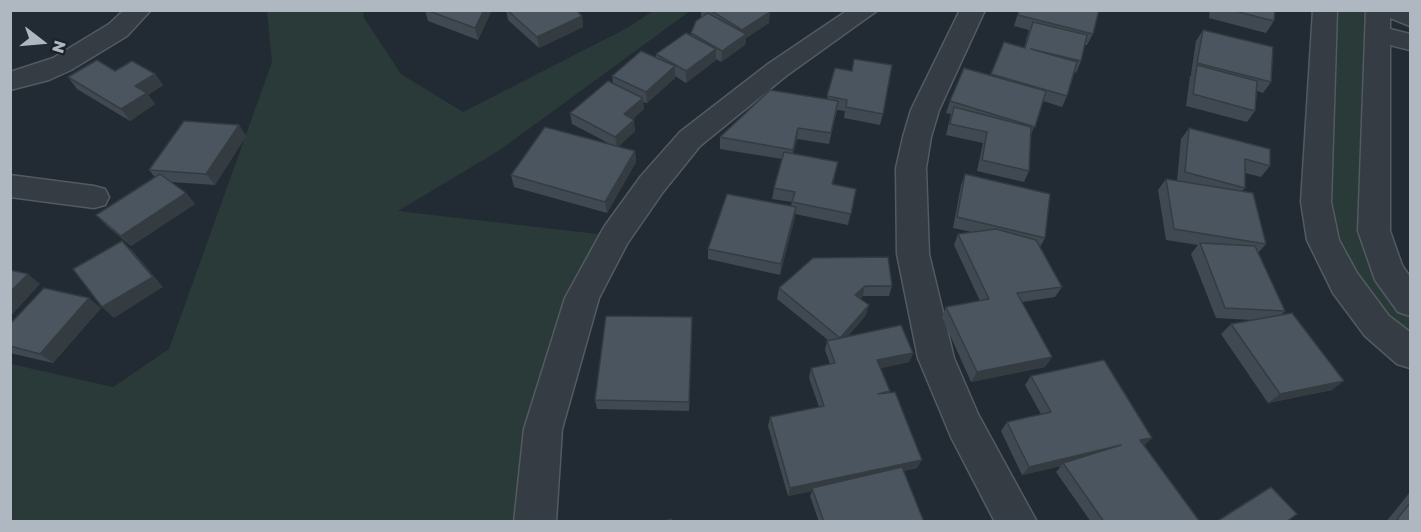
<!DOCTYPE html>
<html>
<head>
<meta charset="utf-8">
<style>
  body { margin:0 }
  #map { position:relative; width:1421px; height:532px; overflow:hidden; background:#222a33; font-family:"Golos Text",sans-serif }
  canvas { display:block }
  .frame { position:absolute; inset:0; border:12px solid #afb7c1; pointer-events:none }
  .north { position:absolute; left:12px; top:12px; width:60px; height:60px; -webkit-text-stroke:4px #1a2128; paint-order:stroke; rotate:106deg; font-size:16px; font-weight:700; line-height:24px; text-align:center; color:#afb7c1 }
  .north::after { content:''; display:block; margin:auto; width:21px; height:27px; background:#afb7c1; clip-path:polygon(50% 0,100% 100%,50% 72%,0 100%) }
</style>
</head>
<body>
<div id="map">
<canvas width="1421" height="532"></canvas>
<div class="frame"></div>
<div class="north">N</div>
</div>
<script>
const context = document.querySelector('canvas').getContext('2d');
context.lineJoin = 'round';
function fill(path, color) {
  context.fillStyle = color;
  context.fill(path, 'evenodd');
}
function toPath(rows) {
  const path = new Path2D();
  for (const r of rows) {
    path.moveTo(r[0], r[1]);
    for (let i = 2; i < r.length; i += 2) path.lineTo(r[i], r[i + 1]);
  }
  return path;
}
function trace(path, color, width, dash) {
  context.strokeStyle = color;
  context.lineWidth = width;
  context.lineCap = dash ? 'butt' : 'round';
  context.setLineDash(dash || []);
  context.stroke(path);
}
const green = toPath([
  [267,11,363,11,364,18,401,74,463,112,627,28,653,11,690,11,500,150,398,211,615,236,535,521,11,522,11,364,113,387,169,349,272,62],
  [1325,11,1379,11,1387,271,1410,302,1410,353,1377,326,1316,202]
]);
const minor = toPath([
  [124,10,151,10,127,36,71,70,49,80,10,90,10,72,53,58,109,24,124,10],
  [848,10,878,10,786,76,700,146,663,192,627,244,599,298,562,429,556,522,514,522,524,429,565,298,604,227,641,176,680,132,768,64,848,10],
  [960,10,985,10,939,110,931,137,926,168,929,254,954,358,978,414,1037,522,995,522,951,437,918,358,897,254,896,168,903,137,911,110,960,10],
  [1313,10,1337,10,1331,202,1339,240,1357,273,1389,316,1410,332,1410,368,1397,364,1365,336,1333,293,1307,240,1301,202,1313,10],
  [1366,10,1410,10,1410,26,1390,18,1390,29,1410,34,1410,50,1390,45,1390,231,1402,265,1410,277,1410,316,1398,312,1375,280,1358,231,1366,10],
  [10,175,94,186,105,189,109,197,105,205,94,208,10,197,10,175]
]);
const wall = toPath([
  [425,10,492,10,478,40,428,21],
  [506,10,576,10,582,16,583,27,539,48,508,20],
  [701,10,767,10,769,23,746,38,745,45,721,62,716,59,716,60,686,83,675,76,675,78,647,103,643,102,644,109,633,119,635,131,618,147,635,151,636,162,607,213,514,187,511,175,610,144,572,124,570,113,613,83,612,76,656,58,656,54,691,35,691,33,701,17],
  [1019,10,1093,34,1087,45,1085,45,1081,61,1076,73,1074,72,1067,96,1062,107,1043,101,1031,135,1029,171,1024,182,977,171,983,143,946,135,951,114,946,113,950,101,991,75,1004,42,1024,48,1029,30,1014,26],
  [1210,10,1275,10,1274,21,1266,33,1209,18],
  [1203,30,1271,82,1263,93,1257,91,1255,111,1247,122,1186,106,1190,76,1192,74,1191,74,1196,41],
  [835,68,883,114,880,125,844,118,845,111,837,110,829,144,797,139,793,154,838,162,833,184,856,189,848,225,795,214,780,275,708,259,708,249,791,206,792,202,772,199,774,188,782,159,720,149,720,137,827,99],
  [115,71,155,74,163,85,148,95,155,104,130,121,77,89,68,77],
  [239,125,246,136,215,185,171,182,186,193,195,204,131,246,107,226,96,215,155,177,149,170],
  [1189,128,1270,166,1261,177,1245,173,1245,188,1242,191,1266,244,1258,253,1285,311,1281,315,1332,390,1268,403,1221,334,1231,324,1252,320,1216,318,1191,254,1198,245,1166,240,1158,190,1166,179,1177,181,1181,139],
  [965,174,1045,238,1040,247,1062,287,1055,297,1022,302,1052,357,1045,367,971,382,942,317,946,307,980,301,954,245,958,234,972,232,953,228,961,185],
  [892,286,889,296,863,296,860,299,866,315,848,336,913,353,909,362,880,368,917,468,903,471,924,522,819,522,810,496,812,491,788,496,768,426,770,417,819,407,809,378,811,368,830,364,825,350,827,341,828,340,777,299,779,288],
  [101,308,53,363,10,353,10,324],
  [692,317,689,411,597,409,595,400],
  [1031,376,1152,438,1144,445,1200,522,1091,522,1056,472,1061,466,1022,475,1001,431,1007,422,1041,414,1025,385],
  [1410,492,1410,522,1386,522]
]);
const shadedWall = toPath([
  [484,10,492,10,478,40,475,28],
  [770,12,769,23,746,38,745,45,721,62,722,51,741,37,742,30],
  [582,16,583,27,539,48,537,37],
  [716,49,716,60,686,83,686,71],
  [675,66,675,78,647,103,646,92],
  [155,74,163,85,148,95,155,104,130,121,121,109,135,86],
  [643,98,644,109,625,126,624,114],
  [634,120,635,131,617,148,615,137],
  [239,125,246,136,215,185,206,174],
  [798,128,797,139,791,161,793,150],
  [635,151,636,162,607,213,605,202],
  [186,193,195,204,131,246,121,236],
  [796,207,795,218,780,275,781,264],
  [122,241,133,251,163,287,114,318,102,307],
  [28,274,40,284,10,317,10,292],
  [865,286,863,296,853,305,855,295],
  [89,298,101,308,53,363,40,354],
  [869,305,866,315,838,348,840,338],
  [692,317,692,327,689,411,689,402],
  [913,353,909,362,874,370,877,360],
  [1052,357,1045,367,971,382,977,372],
  [1344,381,1332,390,1268,403,1280,394],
  [1152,438,1143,447,1140,440],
  [1121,445,1063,463,1061,466,1022,475,1029,467],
  [922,460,917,468,813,490,812,488,812,491,788,496,790,488]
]);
const building = toPath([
  [426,10,484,10,475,28,426,10],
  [507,10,576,10,582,16,537,37,507,10],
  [710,10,767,10,770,12,742,30,710,10],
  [1019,10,1099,10,1093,34,1018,15,1019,10],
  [1231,10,1275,10,1274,21,1231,10],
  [708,13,746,34,722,51,691,33,696,21,708,13],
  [1033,22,1087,35,1081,61,1031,49,1077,62,1067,96,991,74,1004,42,1025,48,1033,22],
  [1203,30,1273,47,1271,82,1197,63,1203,30],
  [686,33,716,49,686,71,656,54,686,33],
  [641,51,675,66,646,92,612,76,641,51],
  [854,59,892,65,883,114,846,107,847,100,827,96,835,68,852,71,854,59],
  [97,60,115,71,132,61,155,74,135,86,147,93,121,109,68,77,97,60],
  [1197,65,1257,81,1255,111,1193,94,1197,65],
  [964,68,1046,91,1035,127,950,101,964,68],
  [608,81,643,98,624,114,634,120,615,137,570,113,608,81],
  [770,90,838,101,831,133,798,128,793,150,720,137,770,90],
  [954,107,1031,127,1029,171,982,160,987,132,950,124,954,107],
  [184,121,239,125,206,174,149,170,184,121],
  [545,127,635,151,605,202,511,175,545,127],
  [1189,128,1270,149,1270,166,1245,159,1245,188,1185,172,1189,128],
  [784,152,838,162,832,184,856,189,851,214,792,202,795,192,774,188,784,152],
  [160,174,186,193,121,236,96,215,160,174],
  [965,174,1050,194,1045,238,957,217,965,174],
  [1166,179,1253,193,1266,244,1174,229,1166,179],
  [727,194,796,207,781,264,708,249,727,194],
  [996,229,1036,240,1062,287,1017,293,1052,357,977,372,946,307,989,299,958,234,996,229],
  [122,241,153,277,102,307,73,269,122,241],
  [1200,243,1255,246,1285,311,1225,308,1200,243],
  [888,257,892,286,865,286,855,295,869,305,840,338,779,288,813,258,888,257],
  [10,270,28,274,10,292,10,270],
  [44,288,89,298,40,354,10,346,10,324,44,288],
  [1292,313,1344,381,1280,394,1231,324,1292,313],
  [606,316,692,317,689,402,595,400,606,316],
  [901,325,913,353,877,360,890,391,878,394,895,392,922,460,790,488,770,417,824,406,811,368,835,363,827,341,901,325],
  [1104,360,1152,438,1140,440,1200,522,1104,522,1063,463,1121,445,1029,467,1007,422,1051,412,1031,376,1104,360],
  [902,467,924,522,824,522,812,488,902,467],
  [1271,487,1297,514,1286,522,1216,522,1271,487],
  [1410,503,1410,522,1401,522,1397,519,1410,503],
  [671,519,671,522,662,522,671,519]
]);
fill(green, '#293a39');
trace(minor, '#525a62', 3);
fill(minor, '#353c44');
fill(wall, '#404952');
fill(shadedWall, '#343c42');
fill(building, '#4a555f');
trace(building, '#343c42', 1.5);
</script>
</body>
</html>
